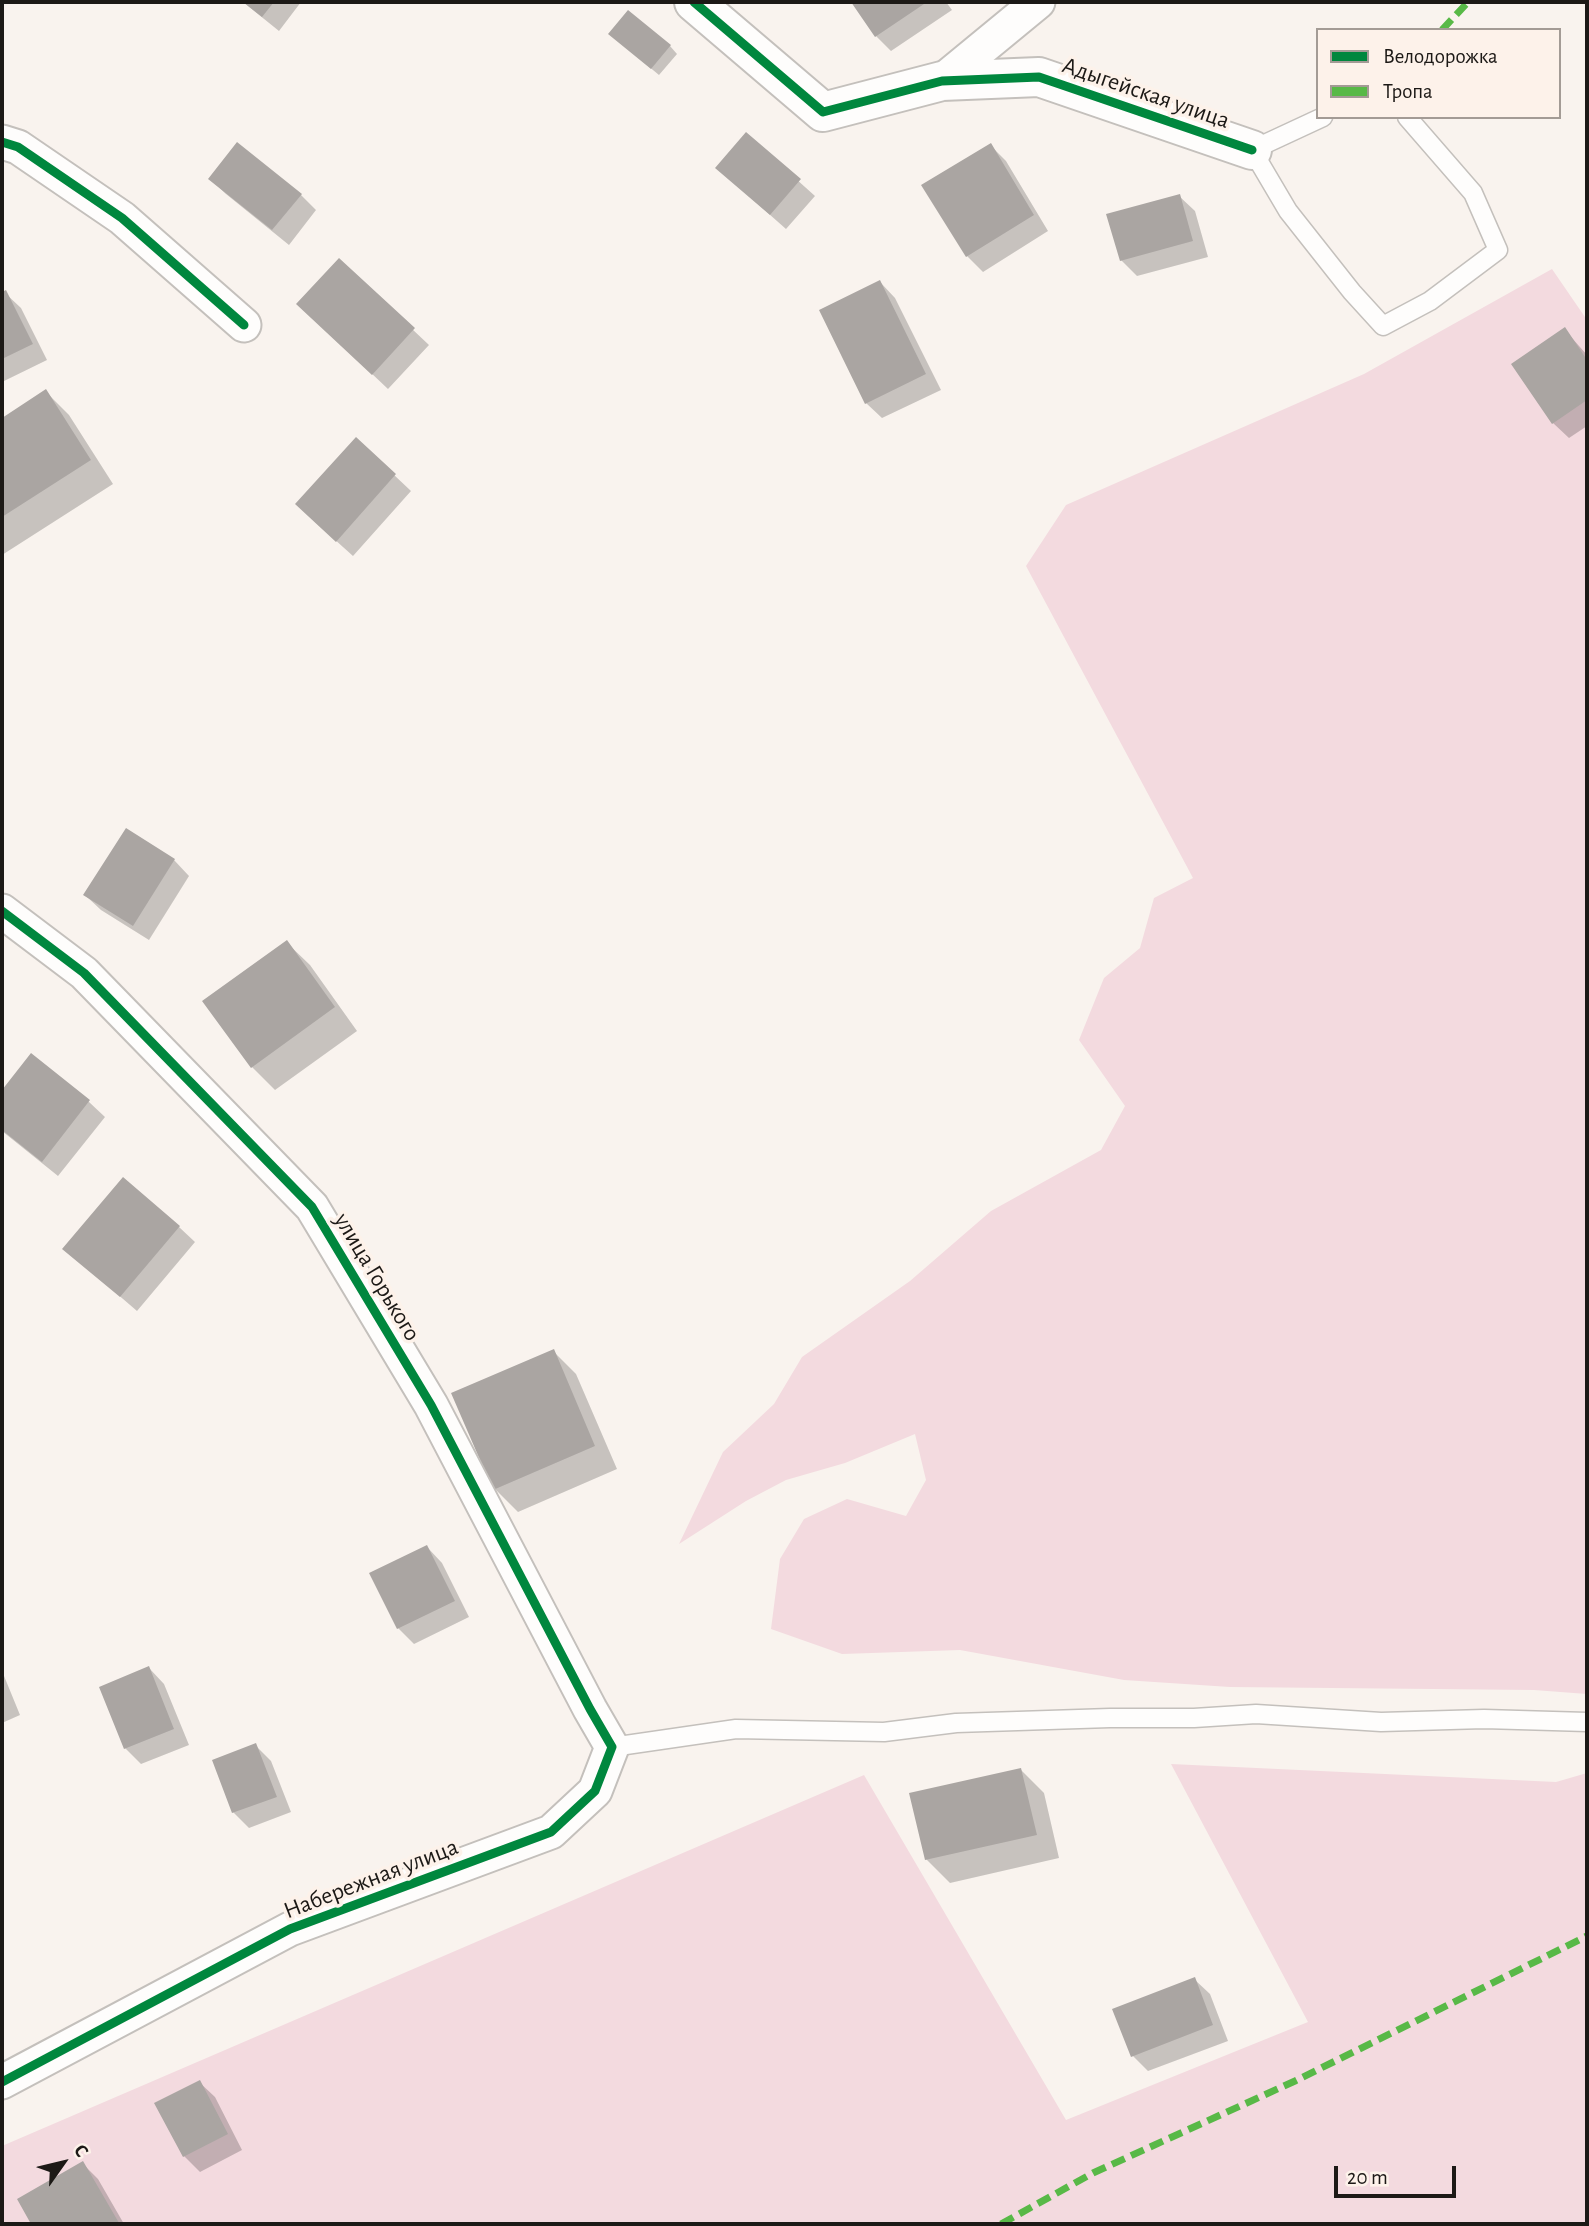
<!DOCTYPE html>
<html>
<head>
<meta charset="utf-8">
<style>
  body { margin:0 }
  #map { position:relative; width:1589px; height:2226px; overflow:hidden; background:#f9f3ee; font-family:"Alegreya Sans",sans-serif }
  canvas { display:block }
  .frame { position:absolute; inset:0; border:4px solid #1c1916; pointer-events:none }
  .legend { position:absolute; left:1316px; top:28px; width:245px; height:91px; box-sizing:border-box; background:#fdf2ea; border:2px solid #a39b95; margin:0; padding:9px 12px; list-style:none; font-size:21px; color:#1c1916 }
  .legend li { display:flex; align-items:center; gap:14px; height:35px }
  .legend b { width:35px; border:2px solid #a39b95 }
  .north { position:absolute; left:28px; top:2128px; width:70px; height:70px; -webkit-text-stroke:5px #fdf2ea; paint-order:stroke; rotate:56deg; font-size:19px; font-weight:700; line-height:28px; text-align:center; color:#1c1916 }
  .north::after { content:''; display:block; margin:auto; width:24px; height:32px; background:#1c1916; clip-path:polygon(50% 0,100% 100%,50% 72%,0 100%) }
  .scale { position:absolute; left:1334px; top:2166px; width:122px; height:32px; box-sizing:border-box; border:4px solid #1c1916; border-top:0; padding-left:9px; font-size:21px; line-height:24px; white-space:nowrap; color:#1c1916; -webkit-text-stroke:5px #fdf2ea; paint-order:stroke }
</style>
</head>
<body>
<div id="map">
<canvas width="1589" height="2226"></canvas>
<div class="frame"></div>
<ul class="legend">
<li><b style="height:9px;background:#00873e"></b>Велодорожка</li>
<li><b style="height:9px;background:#58b947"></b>Тропа</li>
</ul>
<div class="north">С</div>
<div class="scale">20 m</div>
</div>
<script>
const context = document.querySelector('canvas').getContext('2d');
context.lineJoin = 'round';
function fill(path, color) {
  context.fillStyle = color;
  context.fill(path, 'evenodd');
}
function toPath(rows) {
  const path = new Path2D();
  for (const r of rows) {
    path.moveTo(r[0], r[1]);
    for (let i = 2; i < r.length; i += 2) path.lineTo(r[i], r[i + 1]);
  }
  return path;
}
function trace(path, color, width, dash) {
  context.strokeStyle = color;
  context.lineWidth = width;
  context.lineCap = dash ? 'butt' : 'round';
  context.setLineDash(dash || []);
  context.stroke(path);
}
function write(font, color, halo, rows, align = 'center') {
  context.font = font + ' "Alegreya Sans",sans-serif';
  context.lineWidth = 7;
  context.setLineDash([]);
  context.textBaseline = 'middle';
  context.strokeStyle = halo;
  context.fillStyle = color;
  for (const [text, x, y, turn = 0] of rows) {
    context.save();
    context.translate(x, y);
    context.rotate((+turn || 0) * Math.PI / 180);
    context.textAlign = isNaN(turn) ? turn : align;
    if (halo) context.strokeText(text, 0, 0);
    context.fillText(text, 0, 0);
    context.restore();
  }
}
const green = toPath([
  [1552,269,1587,320,1587,1694,1534,1690,1230,1687,1124,1680,960,1650,842,1654,771,1629,780,1559,804,1519,847,1499,906,1516,926,1480,915,1434,845,1463,786,1480,746,1501,679,1544,723,1452,774,1404,802,1357,910,1281,991,1211,1101,1150,1125,1106,1079,1040,1104,978,1140,948,1154,898,1193,878,1026,566,1066,505,1364,374],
  [1171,1764,1556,1782,1587,1773,1587,2224,2,2224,2,2146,864,1775,1066,2120,1308,2022]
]);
const shadow = toPath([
  [243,2,301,2,279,31],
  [853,2,946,2,952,10,891,51,876,36],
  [618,41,670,46,677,54,659,75],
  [746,134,815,196,786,229,717,168],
  [990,145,1006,161,1048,231,983,272,967,256],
  [210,179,301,195,316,210,289,245,226,194],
  [1179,196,1195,211,1208,257,1137,276,1121,260],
  [339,260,429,345,388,389,314,319],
  [880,282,895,298,941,390,882,418,866,403],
  [5,293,21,308,47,360,2,382,2,294],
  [1564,329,1587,355,1587,426,1569,438,1553,423],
  [46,392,69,415,113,484,2,555,2,420],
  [356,439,411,491,353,556,313,520],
  [174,860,189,876,149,940,101,910,85,895],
  [286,942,310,965,357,1031,275,1090,252,1067],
  [31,1056,89,1102,105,1117,58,1176,2,1131,2,1093],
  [179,1227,195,1242,137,1311,65,1249],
  [553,1351,576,1374,617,1469,518,1512,495,1489],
  [427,1547,442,1563,469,1617,414,1644,398,1628],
  [149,1668,164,1684,189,1745,141,1764,125,1748],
  [2,1671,20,1715,2,1723],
  [255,1745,271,1761,291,1812,249,1828,233,1812],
  [1020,1769,1044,1793,1059,1858,950,1883,926,1859],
  [1194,1979,1210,1994,1228,2041,1148,2071,1133,2056],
  [199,2082,215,2097,242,2150,200,2172,184,2156,156,2104],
  [83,2164,98,2179,124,2224,33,2224,19,2200]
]);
const building = toPath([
  [243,2,274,2,262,17],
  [851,2,927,2,875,37],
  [628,10,671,45,651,69,608,34],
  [746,132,801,179,770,215,715,168],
  [237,142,302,194,272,230,208,179],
  [991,143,1034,215,966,257,921,185],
  [1180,194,1193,241,1120,261,1106,214],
  [339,258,415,328,372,375,296,304],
  [880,280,926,374,865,404,819,310],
  [6,290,33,344,2,359,2,292],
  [1565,327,1587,360,1587,400,1552,424,1511,364],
  [46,389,91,460,2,517,2,418],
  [356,437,396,474,336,542,295,504],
  [126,828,175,859,133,926,83,895],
  [287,940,335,1007,251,1068,202,1001],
  [31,1053,90,1100,42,1162,2,1130,2,1090],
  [123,1177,180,1226,120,1297,62,1249],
  [554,1349,595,1446,493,1490,451,1393],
  [427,1545,455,1601,397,1629,369,1573],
  [149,1666,174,1729,124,1749,99,1687],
  [256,1743,277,1797,232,1813,212,1760],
  [1021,1768,1037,1835,925,1860,909,1793],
  [1195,1977,1213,2025,1131,2057,1112,2009],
  [200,2080,228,2134,183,2157,154,2103],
  [83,2161,119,2223,31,2224,17,2199]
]);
const service = toPath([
  [1323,117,1252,150,1288,211,1352,292,1383,326,1430,301,1498,250,1473,193,1407,117],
  [612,1747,736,1729,884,1732,956,1723,1110,1718,1194,1718,1256,1714,1381,1722,1484,1719,1587,1722]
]);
const minor = toPath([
  [942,81,1038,2],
  [2,142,18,147,122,218,244,325],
  [2,911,84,973,312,1207,431,1405,590,1709,612,1747,595,1791,551,1832,290,1929,2,2082]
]);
const tertiary = toPath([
  [694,2,823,112,942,81,1039,77,1252,150]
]);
const quiet = toPath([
  [1442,30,1468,2],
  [1001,2224,1093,2173,1295,2081,1587,1936]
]);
const cycleway = toPath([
  [694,2,823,112,942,81,1039,77,1252,150],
  [2,142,18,147,122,218,244,325],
  [2,911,84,973,312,1207,431,1405,590,1709,612,1747,595,1791,551,1832,290,1929,2,2082]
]);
const streetNames = [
  ["Адыгейская улица",1146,93,19],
  ["улица Горького",377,1277,59],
  ["Набережная улица",371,1879,-21]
];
fill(green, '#f3dadf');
fill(shadow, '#0003');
fill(building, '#aaa5a2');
trace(service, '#c4c0bc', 21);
trace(minor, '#c4c0bc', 37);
trace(tertiary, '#c4c0bc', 42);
trace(service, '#fefdfc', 18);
trace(minor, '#fefdfc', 33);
trace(tertiary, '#fefdfc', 38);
trace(quiet, '#58b947', 7, [14, 7]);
trace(cycleway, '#00873e', 9);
write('24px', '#1c1916', '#fdf2ea', streetNames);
</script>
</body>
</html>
